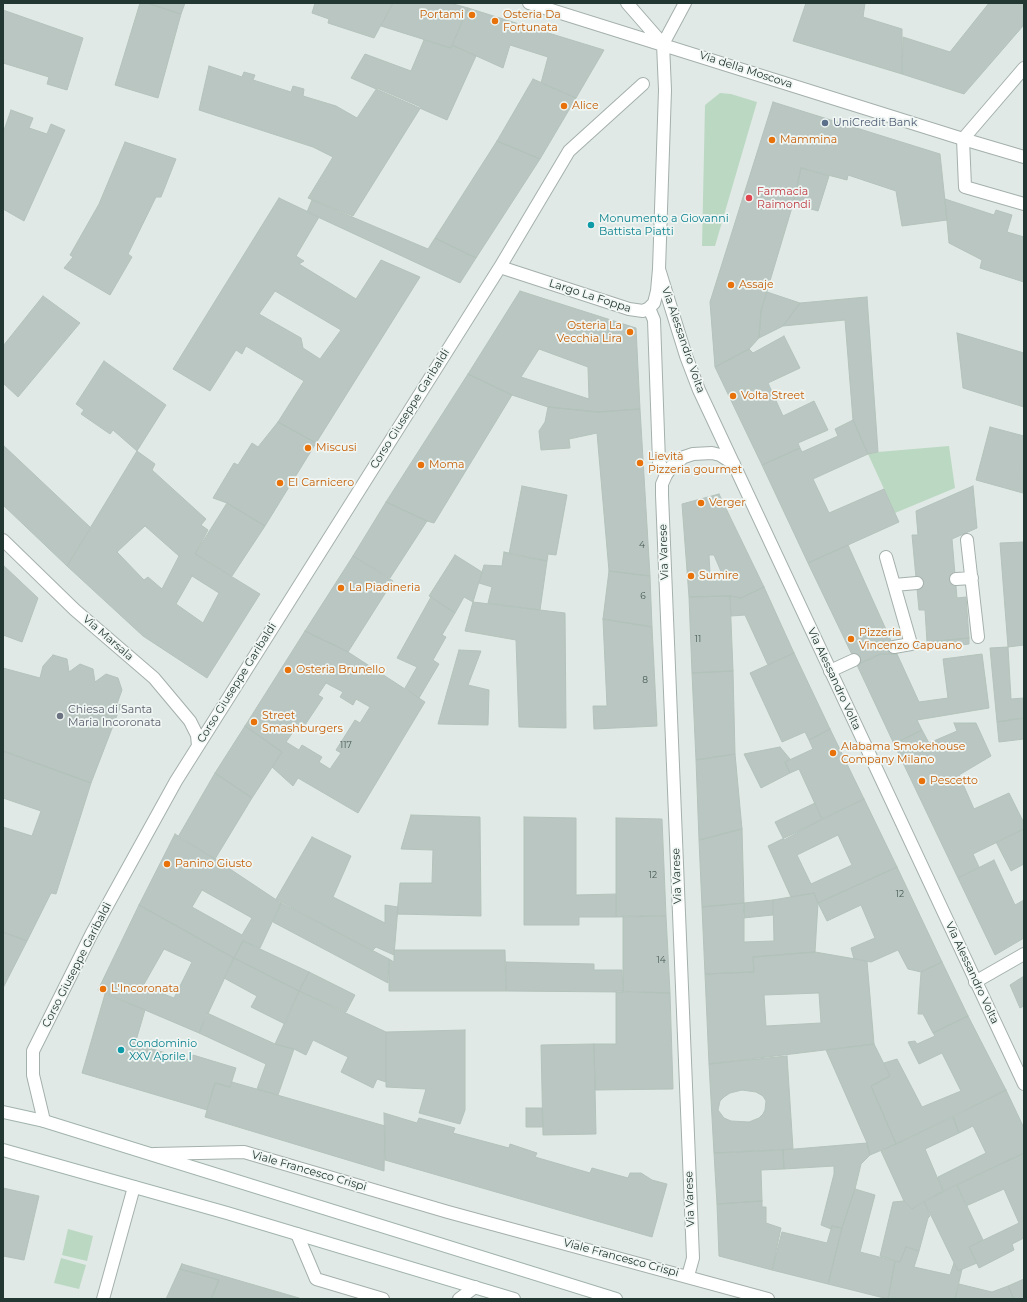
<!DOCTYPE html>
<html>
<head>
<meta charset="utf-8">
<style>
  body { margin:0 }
  #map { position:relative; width:1027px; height:1302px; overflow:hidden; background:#e0e9e5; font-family:Montserrat,sans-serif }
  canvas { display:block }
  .frame { position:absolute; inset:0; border:4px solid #233732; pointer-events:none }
</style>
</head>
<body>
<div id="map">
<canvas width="1027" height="1302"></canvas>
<div class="frame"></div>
</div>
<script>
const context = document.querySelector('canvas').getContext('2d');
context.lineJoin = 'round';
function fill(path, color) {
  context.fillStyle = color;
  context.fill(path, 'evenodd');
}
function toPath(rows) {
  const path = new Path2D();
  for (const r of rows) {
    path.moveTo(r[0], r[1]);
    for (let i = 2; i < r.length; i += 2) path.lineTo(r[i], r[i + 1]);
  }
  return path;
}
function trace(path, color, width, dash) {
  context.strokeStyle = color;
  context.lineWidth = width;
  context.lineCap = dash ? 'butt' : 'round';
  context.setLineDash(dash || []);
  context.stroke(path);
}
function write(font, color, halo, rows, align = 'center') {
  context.font = font + ' Montserrat,sans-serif';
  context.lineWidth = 3.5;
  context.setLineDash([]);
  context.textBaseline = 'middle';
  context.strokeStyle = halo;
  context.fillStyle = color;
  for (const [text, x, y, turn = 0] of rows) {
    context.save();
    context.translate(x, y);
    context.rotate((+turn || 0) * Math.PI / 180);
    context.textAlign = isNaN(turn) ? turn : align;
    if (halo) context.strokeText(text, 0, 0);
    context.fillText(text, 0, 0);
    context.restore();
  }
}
const green = toPath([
  [720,93,731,94,757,102,715,246,702,246,705,105],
  [949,446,955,488,895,513,868,454,878,452],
  [68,1229,93,1236,87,1261,62,1255],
  [61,1258,86,1265,79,1289,54,1283]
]);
const building = toPath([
  [140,3,147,3,181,14,158,98,115,85,140,3],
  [147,3,185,3,181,14,147,3],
  [315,3,393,3,374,38,328,23,329,19,312,13,315,3],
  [393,3,450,3,468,8,451,48,381,26,393,3],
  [806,3,865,3,863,17,902,29,902,74,793,41,806,3],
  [989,3,1024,3,1023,26,964,94,902,74,903,37,950,52,989,3],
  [468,8,519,24,604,50,576,98,541,83,548,57,510,45,503,68,452,45,468,8],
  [3,10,83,38,67,90,47,84,49,77,3,63,3,10],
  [424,40,451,48,452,45,476,56,447,120,351,78,365,54,411,71,424,40],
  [209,66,242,77,244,72,255,75,253,80,291,92,293,86,304,89,303,96,336,106,357,118,377,88,421,107,353,216,308,198,333,157,313,147,199,110,209,66],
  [533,79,576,98,540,159,497,141,533,79],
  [773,102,940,154,947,220,902,226,896,191,848,175,847,180,801,168,793,204,761,311,759,338,749,349,715,367,710,302,773,102],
  [11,110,33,118,29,128,47,134,51,124,65,130,24,221,3,209,3,133,11,110],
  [497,141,540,159,476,258,435,238,497,141],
  [125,142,176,159,161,197,156,197,128,254,132,257,110,295,64,268,73,257,70,255,99,204,125,142],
  [801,168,829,176,818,211,793,204,801,168],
  [279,198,319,217,296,256,304,261,299,264,356,299,381,260,420,277,316,443,278,422,304,381,246,346,242,354,236,350,210,391,173,369,279,198],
  [275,291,341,330,320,359,303,348,301,338,259,314,275,291],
  [945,199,994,215,996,210,1012,215,1007,232,1024,237,1024,282,980,268,982,260,949,243,945,199],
  [312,200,428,249,435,238,476,258,460,283,307,212,312,200],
  [520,291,636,328,640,409,598,412,548,407,512,395,468,374,520,291],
  [539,349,588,367,589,399,521,377,539,349],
  [767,292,800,303,783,326,759,338,761,311,767,292],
  [43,296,80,323,18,397,3,383,3,346,43,296],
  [867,297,878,452,868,454,853,420,845,320,783,326,800,303,867,297],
  [957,333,1024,353,1024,407,963,388,957,333],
  [784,336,800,368,768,383,783,416,814,401,828,430,798,443,800,448,762,465,715,367,749,349,753,353,784,336],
  [104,361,166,405,137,451,113,430,110,434,81,414,84,410,76,404,104,361],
  [468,374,512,395,434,523,427,521,386,502,468,374],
  [548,407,598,412,640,409,650,576,609,571,597,433,569,439,570,448,541,450,539,431,545,422,548,407],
  [853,420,868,454,813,479,829,513,884,489,899,522,808,563,762,465,800,448,802,452,838,436,835,429,853,420],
  [278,422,316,443,265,526,227,503,213,498,234,463,238,465,252,443,258,447,278,422],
  [990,427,1024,436,1023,493,976,480,990,427],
  [3,445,91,528,67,566,3,505,3,445],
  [137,451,155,464,152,470,206,519,201,525,208,530,195,554,260,594,207,678,143,636,67,566,137,451],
  [145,526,179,556,162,589,148,577,144,580,117,552,145,526],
  [192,576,219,593,203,623,176,604,192,576],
  [522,486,567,495,556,555,548,554,547,561,509,554,522,486],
  [973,486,977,528,952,539,957,598,966,597,969,638,927,642,925,610,919,610,912,535,918,535,916,511,973,486],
  [719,494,764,587,741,598,730,596,689,597,682,504,719,494],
  [709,555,714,555,722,574,710,573,709,555],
  [386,502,427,521,390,578,353,556,386,502],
  [227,503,265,526,232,576,195,554,227,503],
  [1024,542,1024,645,1008,647,1000,543,1024,542],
  [848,545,897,654,880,654,857,665,808,563,848,545],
  [504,552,547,561,540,610,488,603,492,587,479,583,484,565,502,566,504,552],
  [455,555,482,572,473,602,464,597,455,613,429,596,455,555],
  [353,556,393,581,348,652,305,631,353,556],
  [3,565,38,598,22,642,3,635,3,565],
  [609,571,650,576,652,627,603,619,609,571],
  [764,587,794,653,768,665,745,615,731,616,730,596,741,598,764,587],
  [730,596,733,671,692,673,689,597,730,596],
  [431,597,455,613,442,635,446,637,433,660,439,664,419,698,405,688,417,667,397,658,431,597],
  [473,602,565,613,566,728,519,727,516,640,465,631,473,602],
  [603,619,652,627,657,726,594,729,593,706,607,706,603,619],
  [305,631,348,652,425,702,358,813,298,778,293,786,272,767,282,752,245,726,305,631],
  [326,683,343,692,340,697,353,705,356,699,370,707,360,723,355,720,336,750,341,753,330,769,319,762,322,757,302,745,299,750,286,742,298,725,303,728,323,698,318,695,326,683],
  [969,638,969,644,928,649,927,642,969,638],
  [1008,647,1011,699,1024,698,1024,718,997,722,990,648,1008,647],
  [459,650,481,651,468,685,489,690,488,725,438,724,459,650],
  [794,653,830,729,809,740,805,732,782,742,750,673,794,653],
  [880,654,897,654,919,702,948,698,943,659,982,654,989,708,917,720,922,730,894,744,857,665,880,654],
  [53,655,67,659,69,672,80,664,93,669,95,682,106,674,118,678,122,690,117,704,121,705,91,783,3,751,3,668,40,678,43,666,53,655],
  [733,671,735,754,696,760,692,673,733,671],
  [1024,718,1024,739,999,742,997,722,1024,718],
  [954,723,976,723,991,756,959,775,974,809,1009,793,1024,823,1024,829,973,854,979,867,958,878,894,744,922,730,929,743,957,731,954,723],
  [245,726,282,752,252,798,215,773,245,726],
  [830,729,864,799,822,819,799,769,790,773,785,762,813,749,809,740,830,729],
  [780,747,790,759,785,762,790,773,761,788,744,754,780,747],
  [3,751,91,783,56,894,51,893,27,941,3,932,3,827,32,836,41,811,3,798,3,751],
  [735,754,742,829,699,840,696,760,735,754],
  [215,773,252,798,215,859,178,837,215,773],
  [864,799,897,867,818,903,814,893,791,897,768,846,864,799],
  [838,835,852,865,811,884,797,855,838,835],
  [815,803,822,819,784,840,775,822,815,803],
  [411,815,480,817,481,916,397,914,400,883,432,883,433,850,401,849,411,815],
  [524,817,576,818,576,895,616,894,616,917,579,917,579,925,524,925,524,817],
  [616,818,662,819,666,916,616,917,616,818],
  [742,829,744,903,702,907,699,840,742,829],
  [1024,829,1024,864,1011,871,996,842,1024,829],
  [175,834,215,859,281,903,260,948,243,941,234,958,139,905,175,834],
  [202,890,252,918,242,935,192,907,202,890],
  [312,837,351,856,333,897,385,923,385,905,398,907,394,955,376,947,372,951,276,899,312,837],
  [994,860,1015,905,1024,900,1024,938,995,955,958,878,994,860],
  [897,867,942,962,921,972,908,969,898,950,871,962,854,959,851,948,875,938,861,905,827,921,818,903,897,867],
  [814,893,818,903,815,952,753,957,754,972,705,974,702,907,744,903,744,942,774,941,773,900,814,893],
  [773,900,773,915,743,918,744,903,773,900],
  [281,903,389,959,388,983,273,922,281,903],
  [139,905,234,958,199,1033,98,990,139,905],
  [164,949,192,962,174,998,143,986,164,949],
  [623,916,666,916,670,993,623,992,623,916],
  [3,932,27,941,3,988,3,932],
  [243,941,309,972,299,991,234,958,243,941],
  [394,950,505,950,506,991,389,991,389,959,394,962,394,950],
  [815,952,867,961,874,1044,709,1064,705,974,754,972,753,957,815,952],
  [819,993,821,1023,766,1026,764,995,819,993],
  [234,958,299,991,285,1024,251,1007,257,996,224,978,234,958],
  [506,962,594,964,594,970,622,970,623,992,506,991,506,962],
  [942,962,968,1016,933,1033,923,1014,918,1014,921,972,942,962],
  [309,972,355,995,346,1012,299,991,309,972],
  [1024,976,1024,1006,1020,1008,1010,985,1024,976],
  [299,991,386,1032,386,1082,377,1079,373,1088,341,1072,348,1057,313,1040,306,1055,294,1049,275,1044,299,991],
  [616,991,670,993,673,1089,595,1090,594,1044,616,1044,616,991],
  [105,994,145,1010,135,1044,190,1060,193,1055,236,1068,230,1087,215,1083,207,1110,82,1073,105,994],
  [207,1013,275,1044,294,1049,278,1095,257,1089,266,1064,199,1033,207,1013],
  [968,1016,1006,1090,896,1144,871,1086,890,1076,884,1063,897,1059,922,1107,961,1091,942,1053,919,1064,908,1042,915,1041,917,1044,935,1036,933,1033,968,1016],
  [465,1030,465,1110,460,1124,419,1113,426,1089,386,1087,386,1032,465,1030],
  [594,1044,596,1134,543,1135,541,1045,594,1044],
  [874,1044,890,1076,871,1086,896,1144,870,1155,867,1143,826,1050,874,1044],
  [787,1056,793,1149,714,1153,709,1064,787,1056],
  [742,1090,756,1092,763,1096,766,1101,765,1110,763,1114,759,1118,749,1122,731,1121,724,1118,718,1110,720,1101,724,1097,730,1093,742,1090],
  [232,1082,385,1126,384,1171,205,1117,215,1083,230,1087,232,1082],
  [1006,1090,1024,1128,1024,1153,943,1191,938,1177,986,1153,973,1126,959,1133,953,1117,1006,1090],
  [526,1108,542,1108,543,1127,526,1127,526,1108],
  [384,1113,417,1123,419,1118,455,1128,453,1133,509,1148,510,1144,537,1153,535,1157,590,1173,592,1168,628,1178,630,1173,641,1173,652,1180,667,1184,652,1237,385,1160,384,1113],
  [953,1117,959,1133,925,1149,943,1191,912,1209,904,1201,881,1151,953,1117],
  [867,1143,870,1155,861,1164,855,1189,842,1228,832,1226,831,1229,821,1225,834,1174,834,1166,784,1169,783,1150,867,1143],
  [783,1150,784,1169,761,1170,762,1201,717,1204,714,1153,783,1150],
  [1024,1153,1024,1238,1012,1244,1014,1250,979,1268,969,1247,1019,1223,1004,1189,966,1206,957,1185,1024,1153],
  [957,1185,983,1240,969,1247,977,1263,958,1271,924,1201,957,1185],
  [3,1188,39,1196,24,1260,3,1256,3,1188],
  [855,1189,875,1195,860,1252,895,1261,888,1299,828,1284,842,1228,855,1189],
  [762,1201,762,1207,766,1207,766,1223,781,1228,772,1270,719,1256,717,1204,762,1201],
  [904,1201,912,1209,924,1201,930,1216,928,1218,919,1251,906,1247,900,1262,880,1256,893,1202,904,1201],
  [832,1226,842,1228,828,1284,772,1270,782,1232,827,1243,832,1226],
  [906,1247,919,1251,914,1267,950,1275,954,1263,958,1271,962,1269,955,1299,888,1299,895,1261,900,1262,906,1247],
  [182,1264,180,1269,219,1280,211,1299,166,1299,182,1264],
  [182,1264,299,1298,301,1299,211,1299,219,1280,180,1269,182,1264],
  [1024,1279,1024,1299,1014,1299,1008,1286,1024,1279],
  [959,1284,992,1292,1008,1286,1014,1299,955,1299,959,1284]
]);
const lane = toPath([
  [963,139,965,187,1024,204],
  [967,540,978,637],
  [886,557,911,644,894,647],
  [956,579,972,578],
  [894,585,917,583],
  [830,671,854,660],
  [297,1234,316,1279,383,1299],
  [459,1299,475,1287]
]);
const street = toPath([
  [529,3,963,139,1024,157],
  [627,3,662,43],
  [663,44,685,3],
  [963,139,1024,68],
  [500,267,629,309,643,311,649,308,654,303,657,291,659,269,665,90,663,44],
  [659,269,686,356,699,390,1024,1084],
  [649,308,654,320,659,462,666,475],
  [3,540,75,610,154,678,190,721,197,735,198,746],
  [975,982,1024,954],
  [44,1121,33,1075,33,1051,92,933,176,781,500,267,569,151,643,84],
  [154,1154,244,1152,448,1212,768,1299],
  [688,1276,693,1258,662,495,662,484,666,475,672,466,684,457,693,454,712,453,720,455,734,464],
  [103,1299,134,1187]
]);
const secondary = toPath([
  [3,1112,44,1121,616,1299],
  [3,1150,227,1213,514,1299]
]);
const markers = [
  [472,15,4,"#e8710a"],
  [495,21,4,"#e8710a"],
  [564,106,4,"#e8710a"],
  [825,123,4,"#5c6f8a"],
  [772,140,4,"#e8710a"],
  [749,198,4,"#e0444e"],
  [591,225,4,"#0f9aa8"],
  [731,285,4,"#e8710a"],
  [630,332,4,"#e8710a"],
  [733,396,4,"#e8710a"],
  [308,448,4,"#e8710a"],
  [640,463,4,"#e8710a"],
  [421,465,4,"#e8710a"],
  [280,483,4,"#e8710a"],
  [701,503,4,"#e8710a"],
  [691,576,4,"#e8710a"],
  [341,588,4,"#e8710a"],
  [851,639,4,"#e8710a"],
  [288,670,4,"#e8710a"],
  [60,716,4,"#6b7280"],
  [254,722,4,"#e8710a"],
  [833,753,4,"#e8710a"],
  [922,781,4,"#e8710a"],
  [167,864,4,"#e8710a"],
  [103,989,4,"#e8710a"],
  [121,1050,4,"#0f9aa8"]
];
const numberNames = [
  ["4",642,545],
  ["6",643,596],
  ["11",698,639],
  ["8",645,680],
  ["117",346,745],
  ["12",653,875],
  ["12",900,894],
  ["14",661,960]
];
const foodNames = [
  ["Portami",464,15,"right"],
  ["Osteria Da",503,15],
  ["Fortunata",503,28],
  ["Alice",572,106],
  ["Mammina",780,140],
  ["Assaje",739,285],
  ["Osteria La",622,326,"right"],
  ["Vecchia Lira",622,339,"right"],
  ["Volta Street",741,396],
  ["Miscusi",316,448],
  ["Lievità",648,457],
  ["Pizzeria gourmet",648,470],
  ["Moma",429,465],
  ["El Carnicero",288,483],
  ["Verger",709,503],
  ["Sumire",699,576],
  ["La Piadineria",349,588],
  ["Pizzeria",859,633],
  ["Vincenzo Capuano",859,646],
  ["Osteria Brunello",296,670],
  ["Street",262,716],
  ["Smashburgers",262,729],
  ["Alabama Smokehouse",841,747],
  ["Company Milano",841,760],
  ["Pescetto",930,781],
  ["Panino Giusto",175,864],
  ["L'Incoronata",111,989]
];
const streetNames = [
  ["Via della Moscova",746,70,18],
  ["Largo La Foppa",590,296,18],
  ["Via Alessandro Volta",683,340,71],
  ["Corso Giuseppe Garibaldi",410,409,-58],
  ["Via Varese",664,552,-92],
  ["Via Marsala",108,638,41],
  ["Via Alessandro Volta",834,679,65],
  ["Corso Giuseppe Garibaldi",237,683,-58],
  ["Via Varese",677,876,-92],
  ["Corso Giuseppe Garibaldi",77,965,-63],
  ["Via Alessandro Volta",972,973,65],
  ["Viale Francesco Crispi",309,1171,16],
  ["Via Varese",690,1199,-92],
  ["Viale Francesco Crispi",621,1258,15]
];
const serviceNames = [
  ["UniCredit Bank",833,123]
];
const healthNames = [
  ["Farmacia",757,192],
  ["Raimondi",757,205]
];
const cultureNames = [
  ["Monumento a Giovanni",599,219],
  ["Battista Piatti",599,232],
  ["Condominio",129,1044],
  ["XXV Aprile I",129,1057]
];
const worshipNames = [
  ["Chiesa di Santa",68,710],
  ["Maria Incoronata",68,723]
];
fill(green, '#bbd8c3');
fill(building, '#b9c6c1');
trace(building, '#b4c2bc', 1);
trace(lane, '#a4b0ac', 14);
trace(street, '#a4b0ac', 14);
trace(secondary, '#a1b3ac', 14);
trace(lane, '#fff', 12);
trace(street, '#fff', 12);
trace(secondary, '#fff', 12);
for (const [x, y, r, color] of markers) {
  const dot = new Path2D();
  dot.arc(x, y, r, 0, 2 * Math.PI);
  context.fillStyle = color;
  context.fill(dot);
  trace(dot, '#f0f6f3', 1.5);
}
write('9px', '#485b56', null, numberNames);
write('11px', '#c56008', '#f0f6f3', foodNames, 'left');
write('11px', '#233732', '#f0f6f3', streetNames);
write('11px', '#4e5e75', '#f0f6f3', serviceNames, 'left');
write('11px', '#be3a42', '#f0f6f3', healthNames, 'left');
write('11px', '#0d838f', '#f0f6f3', cultureNames, 'left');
write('11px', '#5b616d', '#f0f6f3', worshipNames, 'left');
</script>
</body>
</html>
